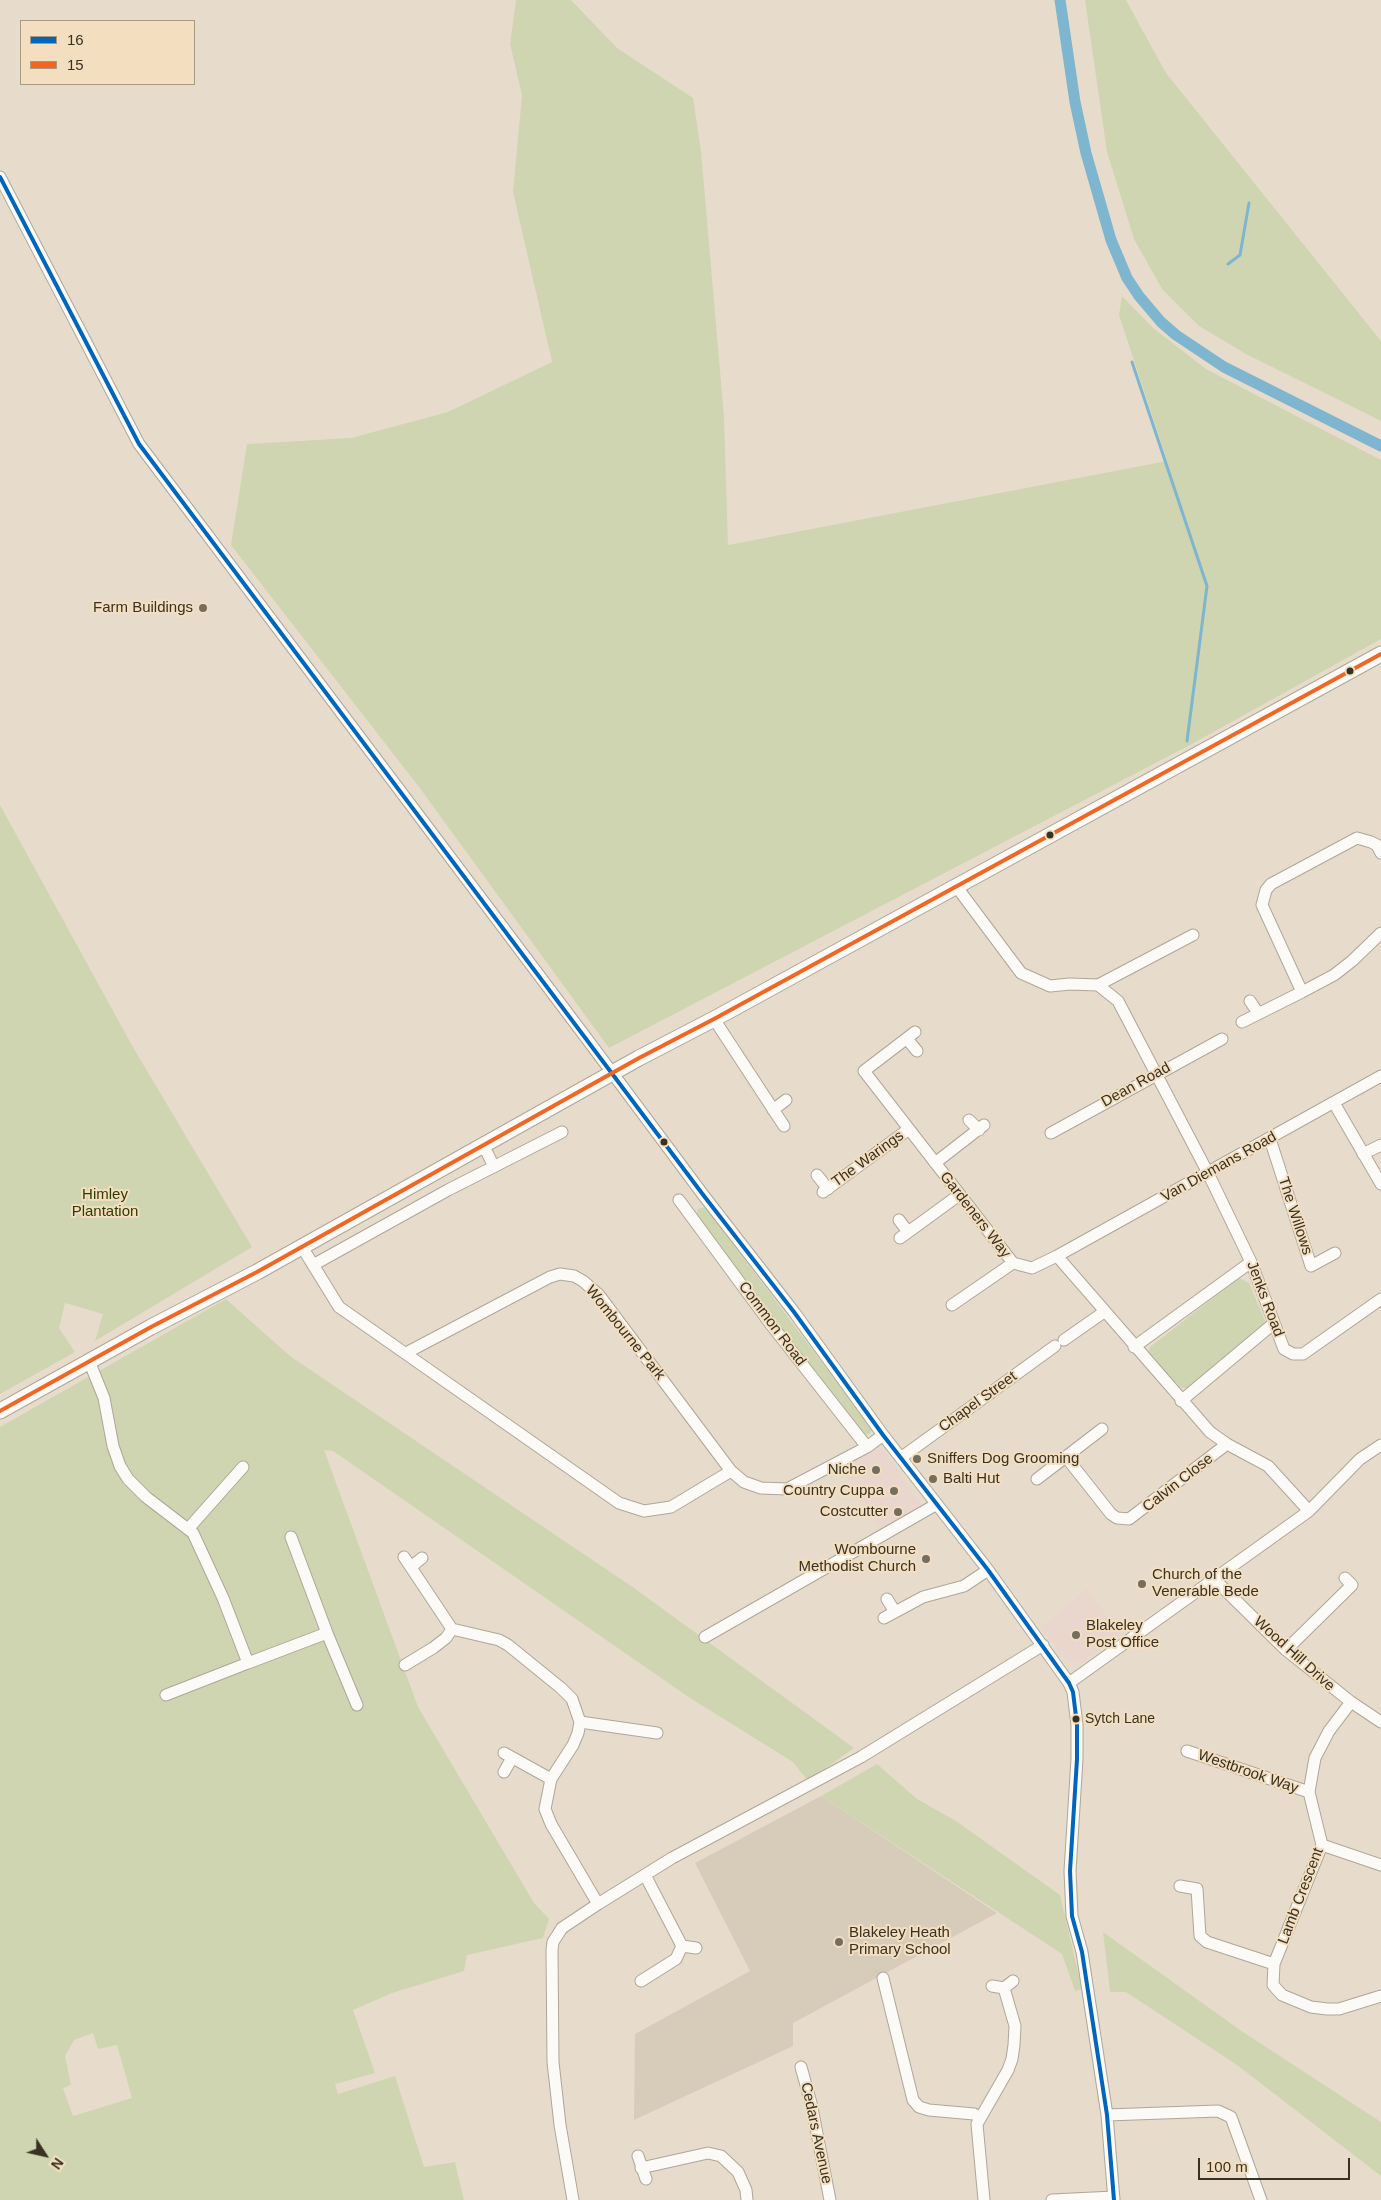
<!DOCTYPE html>
<html>
<head>
<meta charset="utf-8">
<style>
  body { margin:0 }
  #map { position:relative; width:1381px; height:2200px; overflow:hidden; background:#e7dccb; font-family:Arial,sans-serif }
  canvas { display:block }
  .legend { position:absolute; left:20px; top:20px; width:175px; height:65px; box-sizing:border-box; background:#f3dfbf; border:1px solid #a89981; margin:0; padding:6px 9px; list-style:none; font-size:15px; color:#383124 }
  .legend li { display:flex; align-items:center; gap:10px; height:25px }
  .legend b { width:25px; border:1px solid #a89981 }
  .north { position:absolute; left:20px; top:2130px; width:50px; height:50px; -webkit-text-stroke:4px #f3dfbf; paint-order:stroke; rotate:125deg; font-size:14px; font-weight:700; line-height:20px; text-align:center; color:#383124 }
  .north::after { content:''; display:block; margin:auto; width:18px; height:22px; background:#383124; clip-path:polygon(50% 0,100% 100%,50% 72%,0 100%) }
  .scale { position:absolute; left:1198px; top:2158px; width:152px; height:22px; box-sizing:border-box; border:2px solid #383124; border-top:0; padding-left:6px; font-size:15px; line-height:18px; white-space:nowrap; color:#383124; -webkit-text-stroke:4px #f3dfbf; paint-order:stroke }
</style>
</head>
<body>
<div id="map">
<canvas width="1381" height="2200"></canvas>
<ul class="legend">
<li><b style="height:6px;background:#0065bd"></b>16</li>
<li><b style="height:6px;background:#f26522"></b>15</li>
</ul>
<div class="north">N</div>
<div class="scale">100 m</div>
</div>
<script>
const context = document.querySelector('canvas').getContext('2d');
context.lineJoin = 'round';
function fill(path, color) {
  context.fillStyle = color;
  context.fill(path, 'evenodd');
}
function toPath(rows) {
  const path = new Path2D();
  for (const r of rows) {
    path.moveTo(r[0], r[1]);
    for (let i = 2; i < r.length; i += 2) path.lineTo(r[i], r[i + 1]);
  }
  return path;
}
function trace(path, color, width, dash) {
  context.strokeStyle = color;
  context.lineWidth = width;
  context.lineCap = dash ? 'butt' : 'round';
  context.setLineDash(dash || []);
  context.stroke(path);
}
function write(font, color, halo, rows, align = 'center') {
  context.font = font + ' Arial,sans-serif';
  context.lineWidth = 4;
  context.setLineDash([]);
  context.textBaseline = 'middle';
  context.strokeStyle = halo;
  context.fillStyle = color;
  for (const [text, x, y, turn = 0] of rows) {
    context.save();
    context.translate(x, y);
    context.rotate((+turn || 0) * Math.PI / 180);
    context.textAlign = isNaN(turn) ? turn : align;
    if (halo) context.strokeText(text, 0, 0);
    context.fillText(text, 0, 0);
    context.restore();
  }
}
const commercial = toPath([
  [881,1447,922,1505,880,1530,840,1467],
  [1087,1589,1121,1634,1082,1663,1073,1663,1065,1659,1040,1628]
]);
const education = toPath([
  [821,1796,997,1913,793,2023,793,2046,634,2120,635,2034,750,1971,695,1863]
]);
const green = toPath([
  [516,0,571,0,617,48,693,98,701,151,724,417,728,545,1167,461,1119,315,1122,296,1153,328,1206,369,1381,460,1381,639,1190,745,609,1048,419,787,231,545,247,444,351,438,448,412,552,362,513,192,522,95,510,44],
  [1085,0,1126,0,1166,73,1381,341,1381,421,1246,354,1199,326,1162,289,1134,239,1107,152],
  [0,805,134,1049,252,1247,95,1341,103,1314,65,1303,59,1328,75,1352,0,1394],
  [705,1207,872,1429,870,1433,865,1435,778,1324,696,1215,698,1209],
  [1239,1278,1249,1283,1266,1323,1188,1388,1181,1388,1148,1353,1150,1347],
  [226,1299,290,1356,634,1588,854,1748,808,1781,793,1762,690,1698,333,1451,324,1450,418,1707,534,1903,549,1919,543,1938,467,1955,464,1971,392,1993,353,2010,375,2073,335,2084,338,2094,395,2076,424,2167,455,2162,464,2200,0,2200,0,1427],
  [93,2033,98,2049,117,2045,132,2098,73,2116,63,2088,71,2085,65,2056,74,2040],
  [877,1764,917,1799,956,1821,1060,1895,1082,1989,1075,1991,1062,1954,821,1796],
  [1103,1932,1243,2032,1381,2122,1381,2176,1237,2065,1126,1992,1110,1992]
]);
const stream = toPath([
  [1228,264,1240,255,1249,203],
  [1132,362,1207,586,1187,741]
]);
const canal = toPath([
  [1060,0,1075,102,1086,153,1111,240,1127,278,1139,296,1161,322,1176,335,1224,367,1381,446]
]);
const minor = toPath([
  [0,177,139,444,593,1047,704,1196,794,1312,883,1435,988,1570,1069,1683,1073,1692,1077,1725,1077,1759,1070,1871,1072,1916,1082,1952,1107,2115,1114,2200],
  [1381,853,1377,845,1371,842,1357,838,1271,884,1266,890,1262,905,1302,992,1334,975,1352,961,1381,933],
  [956,886,1021,973,1050,986,1070,984,1098,985,1118,1001,1208,1173,1251,1262,1284,1349,1293,1354,1303,1354,1381,1299],
  [1098,985,1193,935],
  [1250,1001,1258,1013],
  [714,1019,784,1126],
  [1242,1022,1302,992],
  [915,1032,864,1071,1013,1263,1032,1268,1057,1256,1210,1432,1227,1444,1268,1466,1309,1511],
  [907,1039,917,1051],
  [1334,1103,1381,1184],
  [773,1110,786,1100],
  [969,1120,979,1130],
  [1051,1133,1222,1039],
  [1270,1139,1311,1266,1335,1253],
  [483,1144,494,1167],
  [1363,1154,1381,1145],
  [935,1163,984,1125],
  [817,1175,828,1189],
  [823,1192,909,1129],
  [679,1200,769,1322,867,1447],
  [899,1220,908,1232],
  [900,1238,959,1195],
  [302,1247,339,1307,619,1503,644,1511,671,1507,731,1471],
  [1057,1256,1381,1076],
  [313,1265,448,1190,562,1132],
  [952,1305,1013,1263],
  [1064,1340,1104,1312],
  [1134,1347,1251,1262],
  [406,1353,550,1277,560,1274,574,1276,583,1281,599,1295,731,1471,744,1482,761,1488,787,1489,867,1447,883,1435],
  [89,1361,104,1398,113,1446,120,1466,128,1479,146,1497,193,1533,223,1598,248,1663,327,1633,291,1537],
  [1181,1401,1273,1324],
  [902,1457,1055,1346],
  [1066,1457,1111,1514,1117,1518,1129,1519,1227,1444],
  [1037,1479,1102,1429],
  [188,1529,243,1467],
  [404,1557,452,1629,499,1640,508,1645,561,1688,572,1699,580,1722,578,1733,573,1745,551,1779,545,1809,551,1824,598,1904],
  [412,1566,422,1558],
  [1214,1579,1286,1650,1351,1702,1381,1722],
  [887,1599,895,1612],
  [884,1618,923,1597,964,1586,988,1570],
  [327,1633,357,1705],
  [705,1637,937,1504],
  [1286,1650,1352,1585,1345,1578],
  [405,1665,433,1648,446,1638,452,1629],
  [1069,1683,1309,1511,1360,1459,1381,1445],
  [166,1695,248,1663],
  [1351,1702,1329,1731,1315,1758,1309,1792,1322,1845,1274,1964,1273,1985,1282,1995,1294,2000,1311,2007,1327,2009,1339,2009,1381,1996],
  [580,1722,657,1733],
  [1187,1751,1309,1792],
  [504,1753,551,1779],
  [504,1772,512,1758],
  [1322,1845,1381,1865],
  [1180,1886,1197,1889,1200,1936,1207,1942,1274,1964],
  [682,1946,696,1948],
  [883,1978,913,2100,919,2107,929,2110,974,2114,980,2118],
  [641,1981,676,1959,682,1946,645,1875],
  [992,1986,1004,1988,1013,1981],
  [801,2067,811,2103,830,2200],
  [1107,2115,1218,2111,1231,2117,1261,2200],
  [638,2156,646,2179],
  [641,2168,708,2153,721,2156,738,2172,746,2190,747,2200],
  [573,2200,560,2125,553,2062,552,1950,553,1942,562,1928,598,1904,672,1858,861,1757,1043,1645],
  [984,2200,977,2124,1008,2070,1012,2059,1014,2045,1015,2026,1004,1988],
  [1052,2200,1114,2197]
]);
const major = toPath([
  [0,1411,151,1327,257,1272,639,1058,714,1019,1381,654]
]);
const bus1 = toPath([
  [0,177,139,444,704,1196,794,1312,883,1435,988,1570,1069,1683,1073,1692,1077,1725,1077,1759,1070,1871,1072,1916,1082,1952,1107,2115,1114,2200]
]);
const bus2 = toPath([
  [0,1411,151,1327,257,1272,639,1058,714,1019,1381,654]
]);
const markers = [
  [203,608,5,"#756d5e"],
  [1350,671,4.5,"#383124"],
  [1050,835,4.5,"#383124"],
  [664,1142,4.5,"#383124"],
  [917,1459,5,"#756d5e"],
  [876,1470,5,"#756d5e"],
  [933,1479,5,"#756d5e"],
  [894,1491,5,"#756d5e"],
  [898,1512,5,"#756d5e"],
  [926,1559,5,"#756d5e"],
  [1142,1584,5,"#756d5e"],
  [1076,1635,5,"#756d5e"],
  [1076,1719,4.5,"#383124"],
  [839,1942,5,"#756d5e"]
];
const busNames = [
  ["Sytch Lane",1085,1719]
];
const poiNames = [
  ["Farm Buildings",193,608],
  ["Sniffers Dog Grooming",927,1459,"left"],
  ["Niche",866,1470],
  ["Balti Hut",943,1479,"left"],
  ["Country Cuppa",884,1491],
  ["Costcutter",888,1512],
  ["Wombourne",916,1550],
  ["Methodist Church",916,1567],
  ["Church of the",1152,1575,"left"],
  ["Venerable Bede",1152,1592,"left"],
  ["Blakeley",1086,1626,"left"],
  ["Post Office",1086,1643,"left"],
  ["Blakeley Heath",849,1933,"left"],
  ["Primary School",849,1950,"left"]
];
const streetNames = [
  ["Dean Road",1136,1085,-29],
  ["The Warings",868,1159,-36],
  ["Van Diemans Road",1219,1167,-29],
  ["Gardeners Way",975,1215,52],
  ["The Willows",1295,1216,72],
  ["Jenks Road",1265,1299,69],
  ["Common Road",772,1324,53],
  ["Wombourne Park",625,1333,51],
  ["Chapel Street",978,1402,-36],
  ["Calvin Close",1178,1483,-38],
  ["Wood Hill Drive",1294,1654,42],
  ["Westbrook Way",1248,1772,19],
  ["Lamb Crescent",1301,1896,-69],
  ["Cedars Avenue",816,2133,78]
];
const parkNames = [
  ["Himley",105,1195],
  ["Plantation",105,1212]
];
fill(commercial, '#e9d6cd');
fill(education, '#d7cbba');
fill(green, '#cfd5b0');
trace(stream, '#7db6ce', 3);
trace(canal, '#7db6ce', 11);
trace(minor, '#aea699', 13);
trace(major, '#aea699', 17);
trace(minor, '#fbfaf7', 11);
trace(major, '#fbfaf7', 15);
trace(bus1, '#0065bd', 4);
trace(bus2, '#f26522', 4);
for (const [x, y, r, color] of markers) {
  const dot = new Path2D();
  dot.arc(x, y, r, 0, 2 * Math.PI);
  context.fillStyle = color;
  context.fill(dot);
  trace(dot, '#f3dfbf', 2);
}
write('14px', '#383124', '#f3dfbf', busNames, 'left');
write('15px', '#383124', '#f3dfbf', poiNames, 'right');
write('15px', '#383124', '#f3dfbf', streetNames);
write('15px', '#2e3d03', '#f3dfbf', parkNames);
</script>
</body>
</html>
